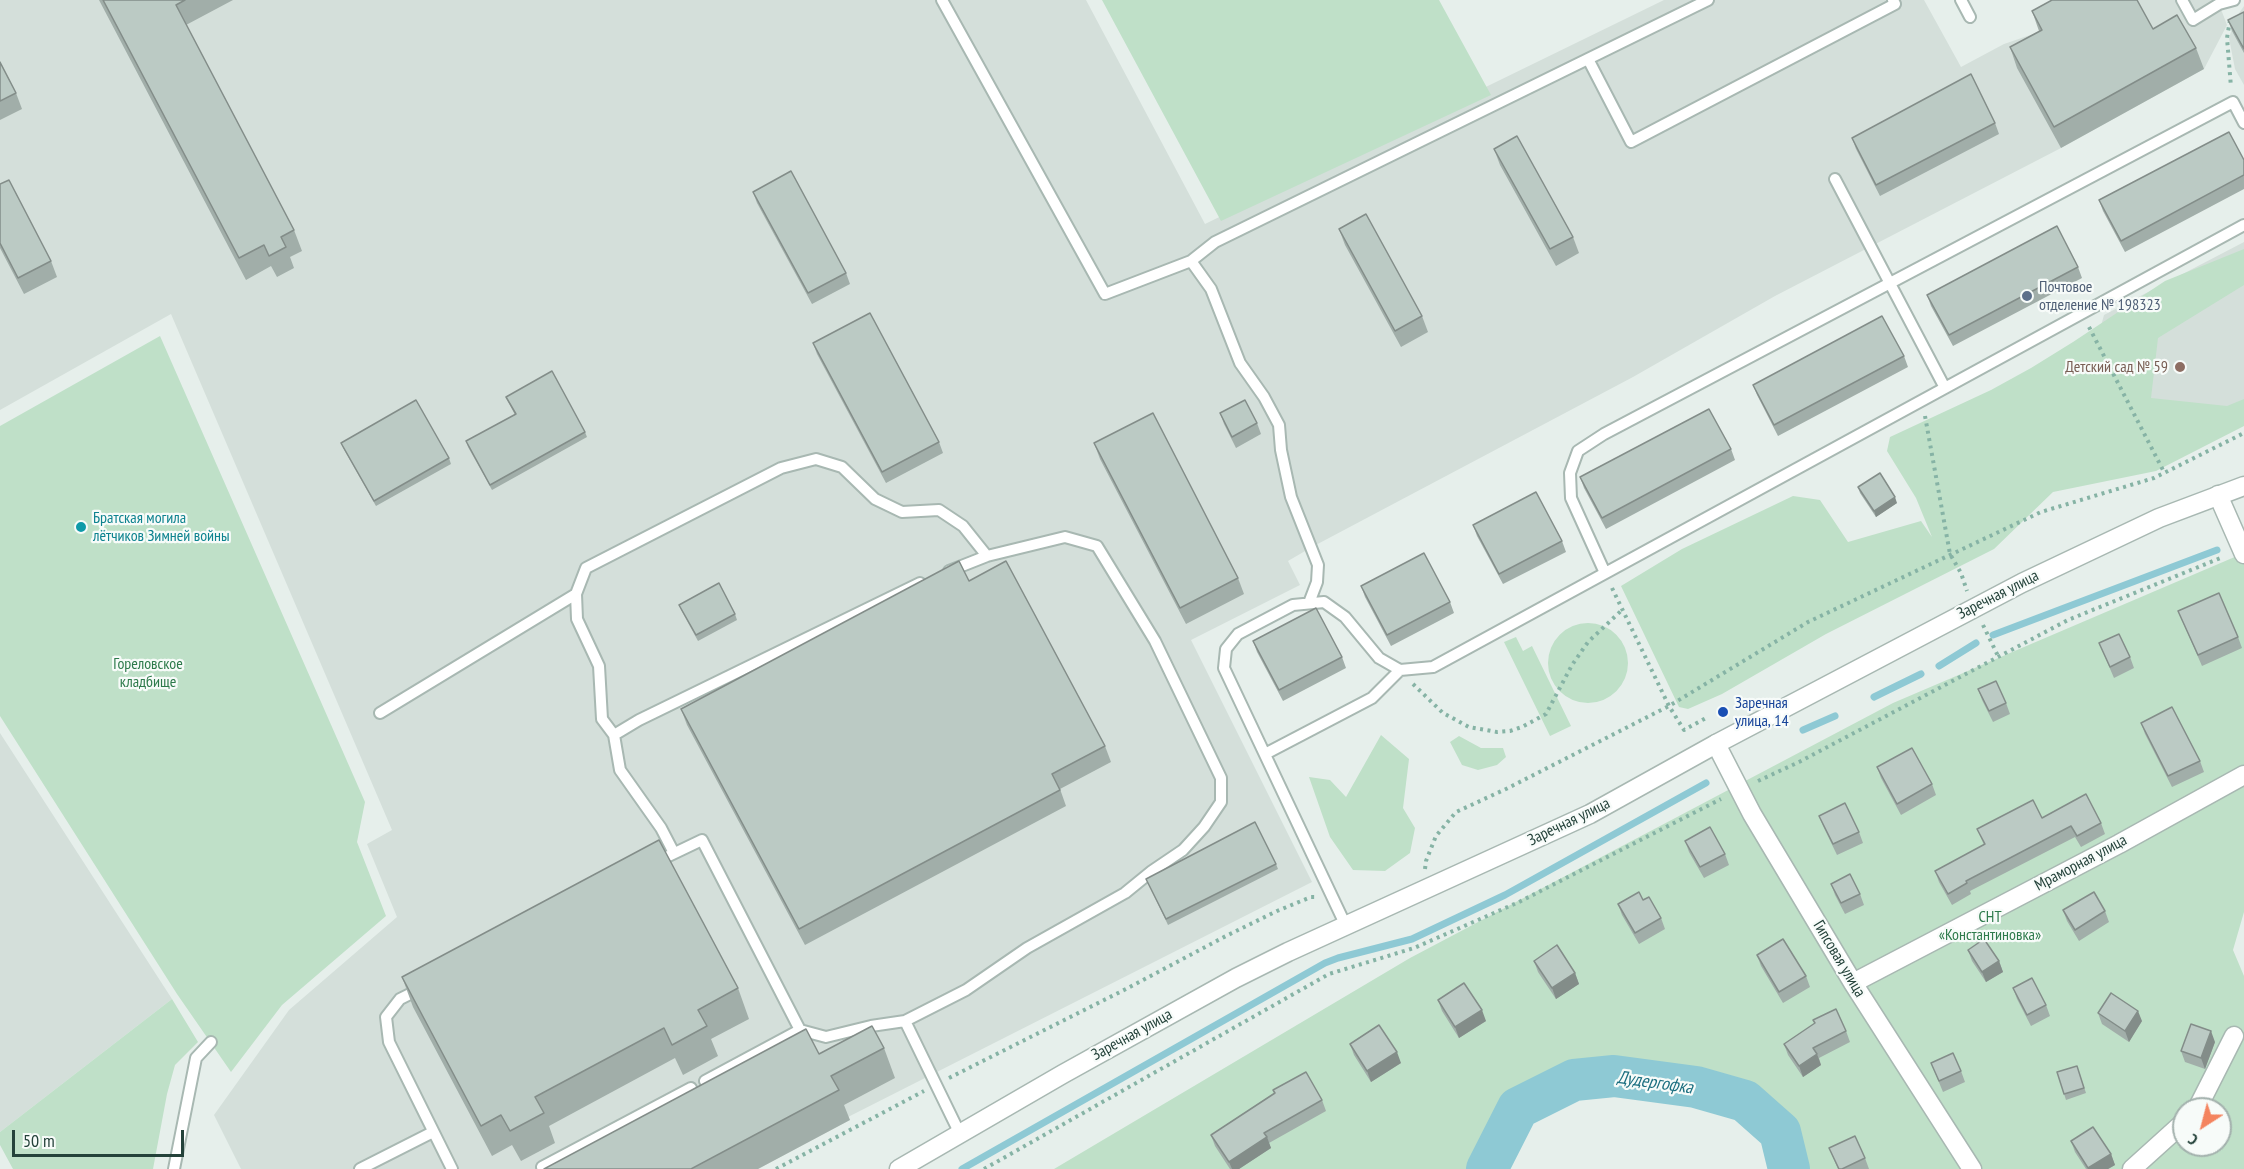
<!DOCTYPE html>
<html>
<head>
<meta charset="utf-8">
<style>
  body { margin:0 }
  #map { position:relative; width:2244px; height:1169px; overflow:hidden; background:#e6efeb; font-family:"PT Sans Narrow",sans-serif }
  canvas { display:block }
  .north { position:absolute; left:2172px; top:1097px; width:60px; height:60px; box-sizing:border-box; background:#f7fbf9; border:2px solid #a3b1ad; border-radius:50%; rotate:216deg; font-size:16px; font-weight:700; line-height:24px; text-align:center; color:#24423a }
  .north::after { content:''; display:block; margin:auto; width:21px; height:27px; background:#f4845f; clip-path:polygon(50% 0,100% 100%,50% 72%,0 100%) }
  .scale { position:absolute; left:12px; top:1130px; width:172px; height:27px; box-sizing:border-box; border:3px solid #24423a; border-top:0; padding-left:8px; font-size:18px; line-height:21px; white-space:nowrap; color:#24423a; -webkit-text-stroke:4px #f7fbf9; paint-order:stroke }
</style>
</head>
<body>
<div id="map">
<canvas width="2244" height="1169"></canvas>
<div class="north">С</div>
<div class="scale">50 m</div>
</div>
<script>
const context = document.querySelector('canvas').getContext('2d');
context.lineJoin = 'round';
function fill(path, color) {
  context.fillStyle = color;
  context.fill(path, 'evenodd');
}
function toPath(rows) {
  const path = new Path2D();
  for (const r of rows) {
    if (r.length === 3) {
      path.moveTo(r[0] + r[2], r[1]);
      path.arc(r[0], r[1], r[2], 0, 2 * Math.PI);
      continue;
    }
    path.moveTo(r[0], r[1]);
    for (let i = 2; i < r.length; i += 2) path.lineTo(r[i], r[i + 1]);
  }
  return path;
}
function trace(path, color, width, dash) {
  context.strokeStyle = color;
  context.lineWidth = width;
  context.lineCap = dash ? 'butt' : 'round';
  context.setLineDash(dash || []);
  context.stroke(path);
}
function write(font, color, halo, rows, align = 'center') {
  context.font = font + ' "PT Sans Narrow",sans-serif';
  context.lineWidth = 4.5;
  context.setLineDash([]);
  context.textBaseline = 'middle';
  context.strokeStyle = halo;
  context.fillStyle = color;
  for (const [text, x, y, turn = 0] of rows) {
    context.save();
    context.translate(x, y);
    context.rotate((+turn || 0) * Math.PI / 180);
    context.textAlign = isNaN(turn) ? turn : align;
    if (halo) context.strokeText(text, 0, 0);
    context.fillText(text, 0, 0);
    context.restore();
  }
}
const built = toPath([
  [0,0,1086,0,1205,224,1664,0,1924,0,1961,67,2004,44,2039,32,2098,0,2216,0,2219,4,2227,25,2204,69,2061,148,1775,296,1633,377,1312,547,1288,561,1300,585,1191,640,1312,882,848,1117,850,1120,758,1169,241,1169,214,1115,289,1010,397,917,367,844,392,830,171,314,0,410],
  [2244,6,2244,85,2235,69,2229,38,2235,19],
  [2244,242,2244,415,2162,454,2099,333,2104,315],
  [0,733,172,999,0,1132]
]);
const green = toPath([
  [1102,0,1439,0,1491,95,1221,221],
  [2244,249,2244,285,2158,338,2151,398,2227,406,2244,399,2244,426,2156,471,2053,492,1994,549,1826,634,1722,694,1688,709,1679,707,1621,586,1682,549,1793,496,1820,500,1848,542,1921,521,1932,537,1916,498,1887,451,1890,437,1991,390,2031,368,2073,342,2165,281],
  [160,336,365,802,357,842,386,916,282,1005,231,1072,177,994,0,716,0,426],
  [2244,553,2244,912,2233,950,2244,976,2244,1169,1800,1169,1787,1121,1741,1087,1670,1068,1605,1068,1546,1079,1504,1107,1475,1169,1054,1169,1410,958,1893,703],
  [2184,1109,2220,1109,2220,1145,2184,1145],
  [1588,663,40],
  [1516,637,1523,651,1532,646,1571,726,1550,736,1504,642],
  [1381,735,1409,759,1403,808,1415,828,1410,853,1385,871,1353,870,1330,837,1309,777,1330,780,1346,797],
  [1459,736,1481,748,1503,748,1506,757,1497,765,1478,770,1462,765,1450,742],
  [172,999,198,1042,175,1065,167,1094,153,1169,13,1169,0,1145,0,1132]
]);
const stream = toPath([
  [1993,635,2217,550],
  [1939,666,1976,643],
  [1874,697,1921,674],
  [1803,730,1835,716],
  [962,1169,1325,963,1338,958,1412,939,1505,895,1706,783]
]);
const river = toPath([
  [1487,1169,1518,1108,1574,1080,1614,1076,1696,1087,1745,1101,1780,1132,1789,1169]
]);
const path = toPath([
  [2230,20,2227,38,2231,87],
  [2089,327,2164,472],
  [1925,416,1950,554,1961,573,1967,591],
  [1612,588,1669,706,1684,730,1706,718],
  [1983,625,1998,656],
  [1413,684,1443,713,1469,727,1497,732,1510,731,1522,727,1546,714,1572,665,1588,642,1623,609],
  [1758,781,1799,762,2068,620,2223,557],
  [1425,869,1426,861,1436,836,1456,812,1506,789,1669,706,1808,622,2041,512,2154,478,2244,433],
  [949,1078,1126,989,1226,936,1277,911,1311,897,1316,897],
  [776,1169,924,1091],
  [984,1169,1329,974,1414,948,1519,902,1721,799]
]);
const service = toPath([
  [942,0,1105,294,1191,261,1211,289,1240,363,1264,397,1279,425,1281,450,1291,497,1318,565,1317,582,1309,603],
  [1961,0,1970,17],
  [2182,0,2193,20,2219,4,2234,0],
  [1588,59,1631,142,1895,4,1893,0],
  [1835,179,1945,388],
  [1191,261,1215,242,1708,0],
  [1605,573,1571,498,1570,473,1578,451,1604,434,2233,102,2244,123],
  [380,713,576,594],
  [614,735,602,719,599,666,577,619,576,594,586,568,781,468,816,459,842,467,875,499,902,512,939,510,963,526,987,556],
  [1265,754,1372,698,1400,670],
  [674,853,661,828,620,770,614,735,639,720,920,583],
  [656,862,702,840,800,1030,826,1037,871,1026,905,1021,966,990,1027,948,1125,893,1152,871,1183,850,1204,827,1221,802,1221,778,1155,641,1097,546,1065,537,987,556,949,571],
  [1346,926,1224,668,1226,649,1238,634,1293,605,1324,602,1345,617,1379,658,1400,670,1433,667,2244,225],
  [420,989,400,999,386,1017,389,1042,452,1169],
  [905,1021,960,1134],
  [705,1081,800,1030],
  [542,1167,691,1088],
  [174,1169,196,1058,211,1042],
  [360,1169,433,1132]
]);
const minor = toPath([
  [2218,495,2244,554],
  [1716,744,1752,814,1853,983,1972,1169],
  [1853,983,2119,844,2244,775],
  [2197,1109,2234,1036],
  [2132,1169,2184,1122]
]);
const tertiary = toPath([
  [899,1169,1063,1074,1236,978,1288,952,1590,814,1716,744,2022,583,2159,518,2244,486]
]);
const wall = toPath([
  [99,0,233,0,186,25,294,230,302,251,290,257,294,268,277,277,271,266,246,280],
  [2032,11,2196,48,2204,69,2061,148,2017,68,2010,47,2039,31],
  [2244,12,2244,53,2232,31,2228,20],
  [0,62,16,93,22,109,0,120],
  [1995,123,1999,134,1880,196,1856,149,1852,138],
  [1494,149,1573,237,1579,253,1556,266,1500,165],
  [2244,160,2244,189,2125,252,2103,211,2099,200],
  [0,184,51,261,57,277,24,294,0,248],
  [753,192,846,273,850,284,812,304,757,203],
  [1339,229,1422,316,1428,332,1401,347,1345,245],
  [2078,267,2082,278,1953,346,1931,306,1927,295],
  [813,343,939,442,943,453,886,483,817,354],
  [1904,356,1908,367,1778,436,1757,395,1753,385],
  [506,397,585,432,587,437,492,490,468,447,466,441,515,415],
  [1220,413,1257,423,1261,434,1236,448,1224,424],
  [341,443,449,458,451,464,376,506,343,448],
  [1094,443,1238,578,1244,594,1186,624,1100,459],
  [1731,449,1735,460,1606,529,1584,488,1580,477],
  [1858,487,1897,503,1876,517,1860,493],
  [1473,525,1562,541,1566,552,1503,584,1477,536],
  [969,581,1105,746,1111,762,1060,789,1066,806,805,945,687,725,681,709],
  [1361,586,1450,602,1454,613,1391,646,1365,597],
  [679,605,735,614,737,620,698,641,681,610],
  [2178,611,2238,637,2242,648,2202,666],
  [1253,641,1342,657,1346,668,1283,701,1257,652],
  [2099,643,2130,657,2134,668,2114,678],
  [1978,689,2006,703,2010,714,1993,722,1982,700],
  [2141,723,2200,761,2204,772,2172,787,2145,734],
  [1877,767,1932,784,1936,795,1901,815,1881,778],
  [1819,816,1859,832,1863,843,1837,855,1823,826],
  [2042,818,2101,823,2105,834,2081,847,2075,837,1970,891,1971,894,1952,905,1939,882,1935,871,1984,845,1977,829],
  [1685,841,1725,854,1729,865,1704,878,1689,852],
  [1276,864,1278,869,1168,925,1146,879],
  [1831,884,1860,894,1864,905,1845,914,1835,895],
  [1643,900,1661,918,1665,929,1639,944,1622,915,1618,904],
  [2063,910,2105,911,2109,922,2079,941,2067,921],
  [1968,950,1999,961,2003,972,1986,982,1972,961],
  [1757,955,1806,976,1810,987,1783,1003,1761,966],
  [1534,961,1575,973,1579,984,1556,999,1538,972],
  [402,977,738,988,749,1019,711,1039,718,1056,683,1075,675,1058,549,1126,555,1143,521,1161,512,1145,492,1156,413,1007],
  [2013,988,2046,1005,2050,1016,2031,1026,2017,999],
  [1438,1000,1486,1021,1459,1038,1442,1011],
  [2098,1013,2142,1021,2129,1042,2102,1024],
  [1846,1031,1850,1042,1819,1058,1821,1065,1803,1077,1788,1055,1784,1044],
  [2215,1042,2205,1069,2185,1062,2181,1051],
  [1350,1044,1401,1063,1371,1082,1354,1055],
  [884,1048,895,1078,844,1105,850,1120,758,1169,544,1169,819,1054],
  [1931,1063,1961,1071,1965,1082,1943,1092],
  [2077,1066,2086,1093,2066,1100,2057,1072],
  [1273,1090,1322,1100,1326,1111,1269,1143,1271,1148,1239,1169,1230,1169,1215,1146,1211,1135,1274,1093],
  [2071,1141,2111,1154,2115,1165,2108,1169,2086,1169,2075,1152],
  [1829,1148,1865,1158,1869,1169,1838,1169]
]);
const shadedWall = toPath([
  [1895,497,1897,503,1876,517,1874,511],
  [1999,961,2003,972,1986,982,1982,972],
  [1575,973,1579,984,1556,999,1552,988],
  [1482,1010,1486,1021,1459,1038,1455,1027],
  [2138,1011,2142,1021,2129,1042,2125,1031],
  [2211,1031,2215,1042,2205,1069,2201,1058],
  [1397,1052,1401,1063,1371,1082,1367,1071],
  [1817,1054,1821,1065,1803,1077,1799,1066],
  [1267,1137,1271,1148,1239,1169,1232,1169,1229,1162],
  [2111,1154,2115,1165,2108,1169,2088,1169,2088,1168]
]);
const building = toPath([
  [103,0,185,0,176,5,294,230,281,237,286,247,269,256,264,245,239,258,103,0],
  [2052,0,2137,0,2153,29,2177,15,2196,48,2054,127,2010,47,2042,30,2032,11,2052,0],
  [2244,12,2244,49,2228,20,2244,12],
  [0,62,16,93,0,101,0,62],
  [1971,74,1995,123,1876,185,1852,138,1971,74],
  [2229,132,2244,160,2244,175,2121,241,2099,200,2229,132],
  [1517,136,1573,237,1550,249,1494,149,1517,136],
  [791,171,846,273,808,293,753,192,791,171],
  [9,180,51,261,18,278,0,243,0,184,9,180],
  [1366,214,1422,316,1395,331,1339,229,1366,214],
  [2057,226,2078,267,1949,335,1927,295,2057,226],
  [870,313,939,442,882,472,813,343,870,313],
  [1882,316,1904,356,1774,425,1753,385,1882,316],
  [552,371,585,432,490,485,466,441,516,414,506,397,552,371],
  [416,400,449,458,374,501,341,443,416,400],
  [1245,400,1257,423,1232,437,1220,413,1245,400],
  [1709,409,1731,449,1602,518,1580,477,1709,409],
  [1153,413,1238,578,1180,608,1094,443,1153,413],
  [1880,473,1895,497,1874,511,1858,487,1880,473],
  [1536,492,1562,541,1499,574,1473,525,1536,492],
  [1424,553,1450,602,1387,635,1361,586,1424,553],
  [959,561,969,581,1006,561,1105,746,1052,774,1060,790,799,929,681,709,959,561],
  [719,583,735,614,696,635,679,605,719,583],
  [2219,593,2238,637,2198,655,2178,611,2219,593],
  [1316,608,1342,657,1279,690,1253,641,1316,608],
  [2119,634,2130,657,2110,667,2099,643,2119,634],
  [1996,681,2006,703,1989,711,1978,689,1996,681],
  [2172,707,2200,761,2168,776,2141,723,2172,707],
  [1912,748,1932,784,1897,804,1877,767,1912,748],
  [2086,794,2101,823,2077,836,2071,826,1966,881,1967,883,1948,894,1935,871,1985,844,1977,829,2033,800,2042,818,2086,794],
  [1845,803,1859,832,1833,844,1819,816,1845,803],
  [1255,822,1276,864,1166,919,1146,879,1255,822],
  [1710,827,1725,854,1700,867,1685,841,1710,827],
  [659,840,738,988,698,1010,707,1026,672,1045,664,1028,535,1097,544,1113,510,1131,501,1115,481,1126,402,977,659,840],
  [1850,874,1860,894,1841,903,1831,884,1850,874],
  [1639,892,1643,900,1649,897,1661,918,1635,933,1618,904,1639,892],
  [2094,892,2105,911,2075,930,2063,910,2094,892],
  [1783,939,1806,976,1779,992,1757,955,1783,939],
  [1984,939,1999,961,1982,972,1968,950,1984,939],
  [1557,945,1575,973,1552,988,1534,961,1557,945],
  [2032,978,2046,1005,2027,1015,2013,988,2032,978],
  [1464,983,1482,1010,1455,1027,1438,1000,1464,983],
  [2111,993,2138,1011,2125,1031,2098,1013,2111,993],
  [1836,1009,1846,1031,1813,1048,1817,1054,1799,1066,1784,1044,1815,1023,1813,1020,1836,1009],
  [2191,1024,2211,1031,2201,1058,2181,1051,2191,1024],
  [1379,1025,1397,1052,1367,1071,1350,1044,1379,1025],
  [872,1026,884,1048,831,1076,839,1090,691,1169,544,1169,806,1029,819,1054,872,1026],
  [1953,1053,1961,1071,1939,1081,1931,1063,1953,1053],
  [2077,1066,2084,1088,2064,1094,2057,1072,2077,1066],
  [1306,1072,1322,1100,1264,1133,1267,1137,1229,1162,1211,1135,1275,1093,1273,1090,1306,1072],
  [2093,1127,2111,1154,2088,1168,2071,1141,2093,1127],
  [1855,1136,1865,1158,1842,1169,1839,1169,1829,1148,1855,1136]
]);
const markers = [
  [2027,296,6,"#5c6f8a"],
  [2180,367,6,"#8d6e63"],
  [81,527,6,"#0f9aa8"],
  [1723,712,6,"#1a4fb4"]
];
const serviceNames = [
  ["Почтовое",2039,287],
  ["отделение № 198323",2039,305]
];
const educationNames = [
  ["Детский сад № 59",2168,367]
];
const cultureNames = [
  ["Братская могила",93,518],
  ["лётчиков Зимней войны",93,536]
];
const streetNames = [
  ["Заречная улица",1998,595,-27],
  ["Заречная улица",1569,822,-26],
  ["Мраморная улица",2081,863,-28],
  ["Гипсовая улица",1839,959,59],
  ["Заречная улица",1132,1035,-29]
];
const parkNames = [
  ["Гореловское",148,664],
  ["кладбище",148,682],
  ["СНТ",1990,917],
  ["«Константиновка»",1990,935]
];
const transitNames = [
  ["Заречная",1735,703],
  ["улица, 14",1735,721]
];
const waterNames = [
  ["Дудергофка",1655,1083,8]
];
fill(built, '#d4dfda');
fill(green, '#bfe0c8');
trace(stream, '#8ec9d4', 7);
trace(river, '#8ec9d4', 42);
trace(service, '#a8b8b2', 14);
trace(minor, '#a8b8b2', 21);
trace(tertiary, '#a8b8b2', 21);
trace(path, '#86b3a5', 4, [3, 4.5]);
trace(service, '#fff', 10);
trace(minor, '#fff', 18);
trace(tertiary, '#fff', 18);
fill(wall, '#a1aea9');
fill(shadedWall, '#838d89');
fill(building, '#bbcac4');
trace(building, '#838d89', 1.5);
for (const [x, y, r, color] of markers) {
  const dot = new Path2D();
  dot.arc(x, y, r, 0, 2 * Math.PI);
  context.fillStyle = color;
  context.fill(dot);
  trace(dot, '#f7fbf9', 2);
}
write('16px', '#4e5e75', '#f7fbf9', serviceNames, 'left');
write('16px', '#785e54', '#f7fbf9', educationNames, 'right');
write('16px', '#0d838f', '#f7fbf9', cultureNames, 'left');
write('16px', '#24423a', '#f7fbf9', streetNames);
write('16px', '#2d7a4b', '#f7fbf9', parkNames);
write('16px', '#164399', '#f7fbf9', transitNames, 'left');
write('italic 18px', '#1c6f80', '#f7fbf9', waterNames);
</script>
</body>
</html>
